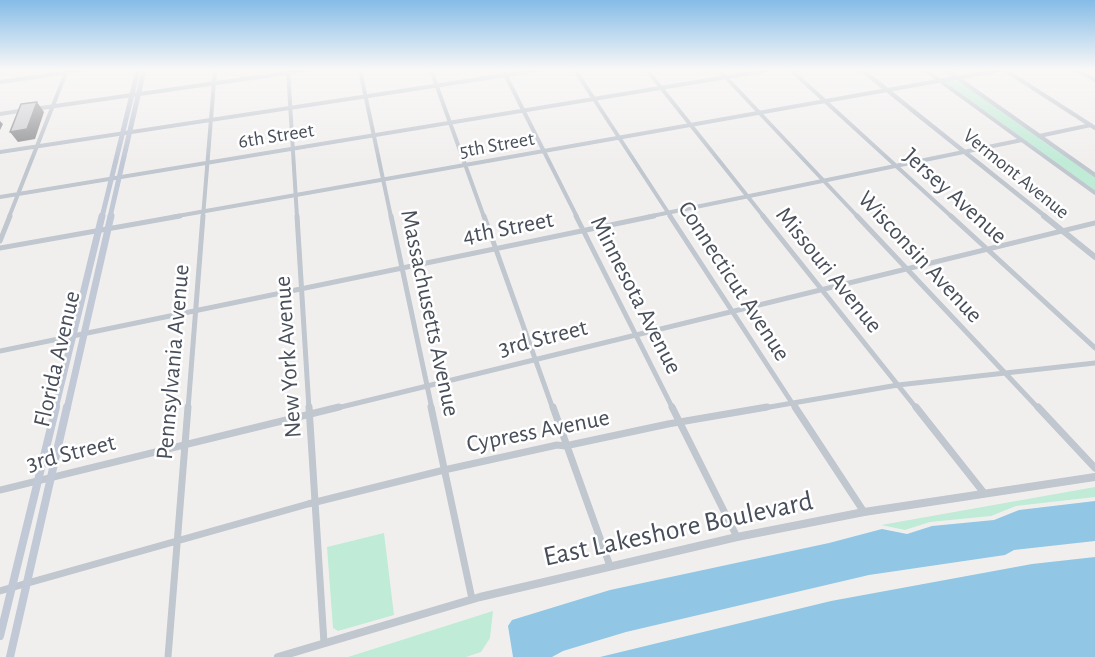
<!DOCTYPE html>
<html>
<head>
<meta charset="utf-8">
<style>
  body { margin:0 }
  canvas { display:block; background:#f1efee }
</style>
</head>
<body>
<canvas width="1095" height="657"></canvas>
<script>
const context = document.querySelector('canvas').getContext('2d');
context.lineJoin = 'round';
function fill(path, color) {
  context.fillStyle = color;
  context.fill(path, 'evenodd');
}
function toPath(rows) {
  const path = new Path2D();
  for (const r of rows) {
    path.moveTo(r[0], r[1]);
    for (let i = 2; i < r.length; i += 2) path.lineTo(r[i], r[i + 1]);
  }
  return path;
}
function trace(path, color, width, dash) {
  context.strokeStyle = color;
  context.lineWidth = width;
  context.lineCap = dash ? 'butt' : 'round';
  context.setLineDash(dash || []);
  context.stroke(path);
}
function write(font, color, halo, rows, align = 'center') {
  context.font = font + ' "Alegreya Sans",sans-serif';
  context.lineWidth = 5;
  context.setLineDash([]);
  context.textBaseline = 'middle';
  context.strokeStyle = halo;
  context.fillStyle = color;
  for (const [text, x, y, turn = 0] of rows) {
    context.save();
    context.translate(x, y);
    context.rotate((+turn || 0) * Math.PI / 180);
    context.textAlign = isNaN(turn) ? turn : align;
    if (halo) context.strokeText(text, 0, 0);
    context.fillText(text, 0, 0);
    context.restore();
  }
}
const green = toPath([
  [955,79,1095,177,1095,191,945,82],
  [1095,487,1095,497,1016,506,991,516,930,522,905,530,881,525],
  [384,533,394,615,338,631,333,628,327,547],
  [493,611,490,638,481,652,466,657,348,657]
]);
const water = toPath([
  [1095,501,1095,541,1014,550,1005,555,869,575,626,632,563,651,552,657,513,657,508,626,512,620,610,590,829,543,882,529,907,534,932,526,994,520,1019,510],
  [1095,557,1095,657,600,657,831,601,1032,564]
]);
const minorFar2 = toPath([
  [288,70,297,217],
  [360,70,391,217],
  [431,70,484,217],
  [503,70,577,217],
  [575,70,671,217],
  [647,70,764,217],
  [719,70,858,217],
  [791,70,952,217],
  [925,70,1095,193],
  [946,70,1095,175],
  [1005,70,1095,128],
  [1077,70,1095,80],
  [0,82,84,70],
  [34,109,308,70],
  [0,114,25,110],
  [1039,136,1091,125],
  [0,152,539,70],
  [0,197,769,70],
  [9,217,67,70],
  [172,217,1000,70],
  [203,217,215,70],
  [647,217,1022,140]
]);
const minorFar1 = toPath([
  [297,216,309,409],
  [391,216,432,409],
  [484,216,553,409],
  [576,216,673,409],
  [670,216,796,409],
  [763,216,917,409],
  [857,216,1039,409],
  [951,216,1095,348],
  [0,241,10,216],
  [0,248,180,216],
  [0,351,654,216],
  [188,409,203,216],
  [333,409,1095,223],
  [758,409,898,385,1095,363]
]);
const minor = toPath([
  [309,407,324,643],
  [431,407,472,599],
  [553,407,610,566],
  [672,407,737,537],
  [795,407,864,512],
  [916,407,984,493],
  [1038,407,1095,468],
  [0,490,339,407],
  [0,591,308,504,444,470,557,445,565,446,668,424,767,407],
  [168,657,188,407]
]);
const tertiaryFar2 = toPath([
  [862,70,1046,217]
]);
const tertiaryFar1 = toPath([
  [1044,216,1095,257]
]);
const tertiary = toPath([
  [278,657,480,597,737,537,864,512,1095,477]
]);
const secondaryFar2 = toPath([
  [102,217,138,70],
  [110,217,144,70]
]);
const secondaryFar1 = toPath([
  [55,409,102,216],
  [67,409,111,216]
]);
const secondary = toPath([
  [0,636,56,407],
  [10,657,67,407]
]);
const shadedWall = toPath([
  [37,102,44,112,35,139,18,142,10,132],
  [0,121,3,124,0,130]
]);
const building = toPath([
  [37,102,27,129,10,132,21,104,37,102]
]);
const farStreetnames = [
  ["6th Street",276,136,-9],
  ["5th Street",497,145,-10],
  ["Vermont Avenue",1016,174,39]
];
const streetNames = [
  ["Jersey Avenue",955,196,42],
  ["4th Street",508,228,-11],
  ["Wisconsin Avenue",920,257,47],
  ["Missouri Avenue",829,270,51],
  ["Connecticut Avenue",734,281,57],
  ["Minnesota Avenue",636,295,63],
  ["Massachusetts Avenue",430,313,78],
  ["3rd Street",543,338,-14],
  ["New York Avenue",288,357,-94],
  ["Florida Avenue",57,359,-77],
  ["Pennsylvania Avenue",173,362,-85],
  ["Cypress Avenue",538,431,-11],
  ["3rd Street",71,453,-14]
];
const nearStreetnames = [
  ["East Lakeshore Boulevard",678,529,-12]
];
fill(green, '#c0ebd7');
fill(water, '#91c7e5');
trace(minorFar2, '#c0c7cf', 4);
trace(minorFar1, '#c0c7cf', 5);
trace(minor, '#c0c7cf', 7);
trace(tertiaryFar2, '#c0c7cf', 4.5);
trace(tertiaryFar1, '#c0c7cf', 6);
trace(tertiary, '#c0c7cf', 8);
trace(secondaryFar2, '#c2c9d6', 5);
trace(secondaryFar1, '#c2c9d6', 7);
trace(secondary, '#c2c9d6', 8);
fill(shadedWall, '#8f9094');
fill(building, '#cccdd3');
trace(building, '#8f9094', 1.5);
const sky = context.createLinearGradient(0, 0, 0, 162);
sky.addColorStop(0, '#85bce7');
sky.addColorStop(0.43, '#f9f8f7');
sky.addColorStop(1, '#f9f8f700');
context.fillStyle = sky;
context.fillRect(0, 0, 1095, 162);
write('20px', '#484f5a', '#fff', farStreetnames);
write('24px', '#484f5a', '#fff', streetNames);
write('28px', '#484f5a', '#fff', nearStreetnames);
</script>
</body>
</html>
